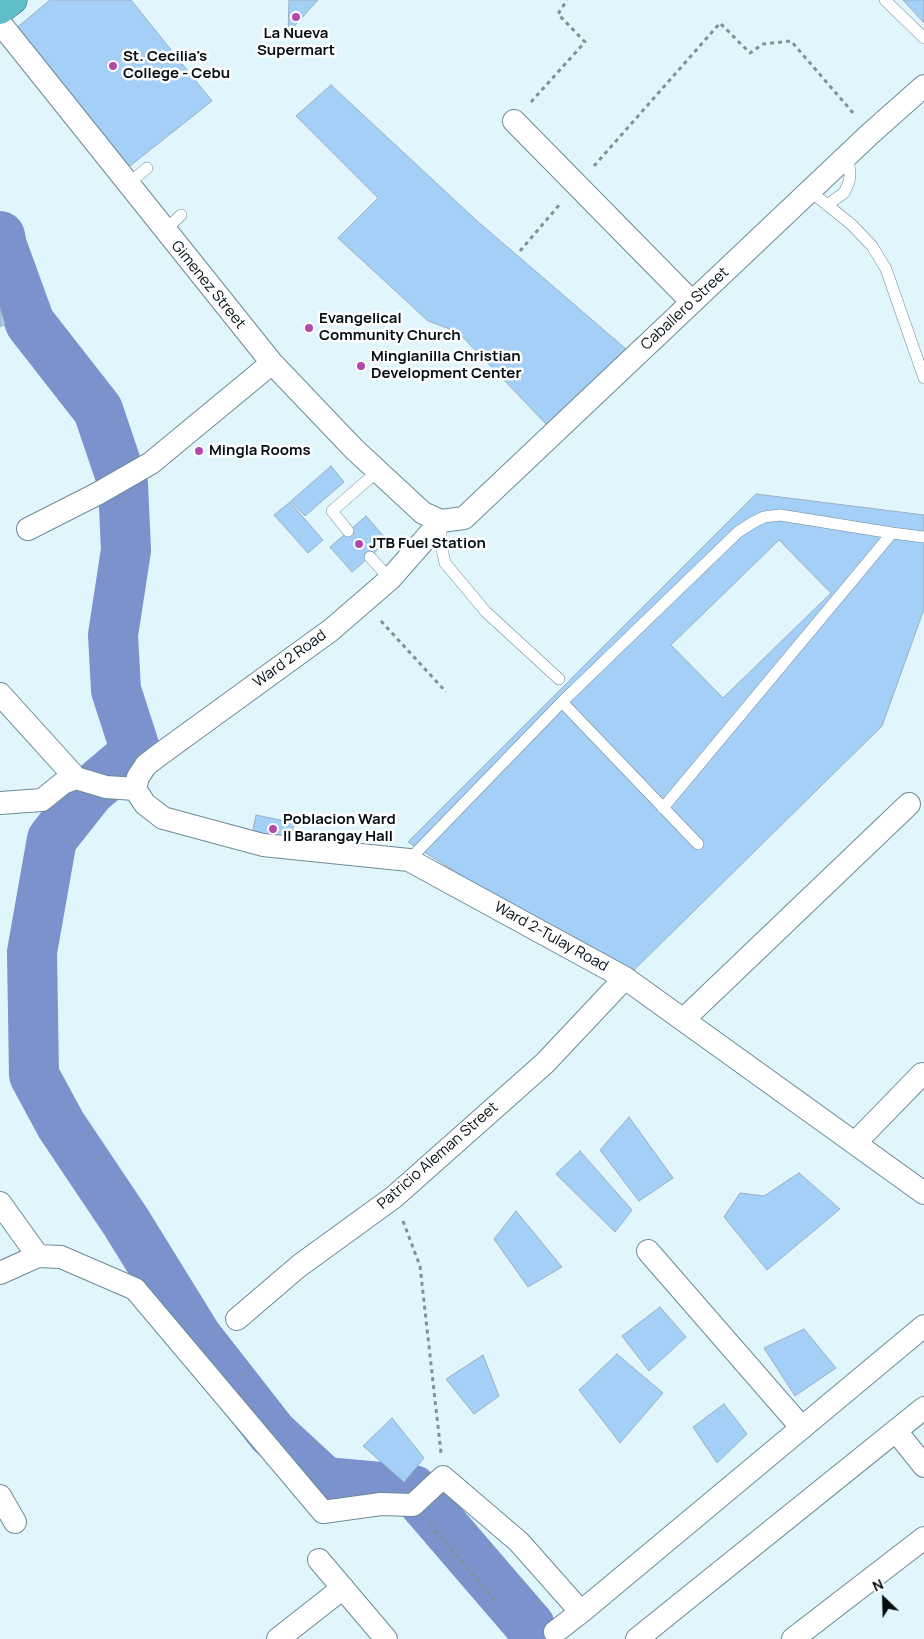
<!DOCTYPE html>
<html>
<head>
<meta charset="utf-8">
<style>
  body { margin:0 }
  #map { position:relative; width:924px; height:1639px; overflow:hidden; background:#e1f5fd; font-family:Manrope,sans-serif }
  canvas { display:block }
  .north { position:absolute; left:859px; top:1574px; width:50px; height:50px; -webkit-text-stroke:4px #fefefe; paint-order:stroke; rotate:336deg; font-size:14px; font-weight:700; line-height:20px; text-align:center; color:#040d12 }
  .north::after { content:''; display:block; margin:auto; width:18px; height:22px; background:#040d12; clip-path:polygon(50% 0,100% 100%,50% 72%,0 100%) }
</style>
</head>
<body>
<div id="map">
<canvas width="924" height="1639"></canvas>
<div class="north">N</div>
</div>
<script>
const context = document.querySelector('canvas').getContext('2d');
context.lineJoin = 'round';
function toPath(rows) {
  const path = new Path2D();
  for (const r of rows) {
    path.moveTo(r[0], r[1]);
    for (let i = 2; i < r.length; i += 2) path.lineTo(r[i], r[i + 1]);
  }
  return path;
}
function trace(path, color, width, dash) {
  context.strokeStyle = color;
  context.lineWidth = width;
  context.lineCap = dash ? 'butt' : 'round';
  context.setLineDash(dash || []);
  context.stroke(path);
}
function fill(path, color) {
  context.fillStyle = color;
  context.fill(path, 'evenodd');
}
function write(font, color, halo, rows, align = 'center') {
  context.font = font + ' Manrope,sans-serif';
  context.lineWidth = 5;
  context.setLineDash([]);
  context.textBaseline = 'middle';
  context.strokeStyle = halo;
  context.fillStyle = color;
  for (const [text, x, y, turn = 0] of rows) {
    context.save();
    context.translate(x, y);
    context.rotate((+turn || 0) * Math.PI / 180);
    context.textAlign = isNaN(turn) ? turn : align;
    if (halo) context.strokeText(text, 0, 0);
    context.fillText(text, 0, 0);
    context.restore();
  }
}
const river = toPath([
  [0,236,2,246,30,323,98,410,123,484,126,550,113,635,116,690,136,752,90,791,52,839,32,952,34,1075,61,1125,126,1222,197,1337,272,1433,325,1482,413,1490,530,1626]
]);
const building = toPath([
  [50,0,131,0,212,101,126,169,14,30,50,0],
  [289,0,318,0,288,33,289,0],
  [903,0,924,0,924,23,903,0],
  [331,85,476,220,626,349,547,425,458,332,428,321,338,238,378,198,296,116,331,85],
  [0,308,5,324,0,327,0,308],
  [331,466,344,482,305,516,291,501,331,466],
  [756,494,924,515,924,609,882,726,634,970,536,922,408,842,756,494],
  [290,502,323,540,308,553,274,515,290,502],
  [366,516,388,541,352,572,330,547,366,516],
  [779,540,831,593,723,698,671,645,779,540],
  [256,815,294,823,290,843,252,835,256,815],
  [629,1117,673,1178,639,1201,600,1150,629,1117],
  [580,1151,632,1210,615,1232,556,1174,580,1151],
  [799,1173,840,1209,767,1270,724,1217,740,1193,764,1196,799,1173],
  [516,1211,562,1267,528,1287,494,1239,516,1211],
  [660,1307,686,1337,649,1371,622,1336,660,1307],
  [804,1329,836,1368,795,1396,764,1348,804,1329],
  [617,1354,663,1393,620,1443,579,1390,617,1354],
  [483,1355,499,1396,474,1414,446,1379,483,1355],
  [724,1404,747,1434,717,1463,693,1427,724,1404],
  [392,1418,424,1458,404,1482,363,1446,392,1418]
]);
const path = toPath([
  [531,102,585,42,558,14,567,0],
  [594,166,720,23,750,53,763,44,791,41,854,114],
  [520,251,560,204],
  [381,621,446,692],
  [403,1221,420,1266,441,1453],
  [430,1524,496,1602]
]);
const service = toPath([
  [885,0,924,38],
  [128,184,147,168],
  [810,191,852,225,872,246,886,269,924,378],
  [827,205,844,193,849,182,850,176,848,154],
  [165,230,181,215],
  [441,523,441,544,445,563,486,612,559,679],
  [348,531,332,511,378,471],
  [370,557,390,579],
  [562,702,738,532,752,523,764,517,780,515,892,533,924,537],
  [663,808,892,533],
  [409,860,562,702,698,844]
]);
const minor = toPath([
  [0,23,272,363,354,449,423,513,441,521],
  [514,121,692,302],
  [441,521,464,518,871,133,924,86],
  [28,529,97,494,151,463,272,363],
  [0,694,76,778,106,787,135,789],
  [135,789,145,804,163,818,263,845,409,860,625,978,924,1193],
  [135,789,138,777,146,765,159,755,331,630,390,579,441,521],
  [0,803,42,800,63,783,76,778],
  [684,1019,909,804],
  [855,1143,922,1074,924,1075],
  [0,1203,38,1256,0,1273],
  [648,1251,802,1428],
  [38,1256,61,1257,135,1289,323,1512,381,1504,413,1505,443,1477,519,1542,581,1612],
  [237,1319,299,1266,394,1197,545,1063,625,978],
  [896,1431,924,1466],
  [0,1496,15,1522],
  [319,1560,386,1639],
  [555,1632,581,1612,924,1326],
  [278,1639,343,1588],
  [637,1639,924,1408],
  [793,1639,924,1538]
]);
const trunk = toPath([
  [0,10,13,0]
]);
const markers = [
  [296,17,5,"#b149ac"],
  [113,66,5,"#b149ac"],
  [309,328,5,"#b149ac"],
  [361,366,5,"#b149ac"],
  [199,451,5,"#b149ac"],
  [359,544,5,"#b149ac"],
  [273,829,5,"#b149ac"]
];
const poiNames = [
  ["La Nueva",296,34,"center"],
  ["Supermart",296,51,"center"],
  ["St. Cecilia's",123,57],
  ["College - Cebu",123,74],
  ["Evangelical",319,319],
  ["Community Church",319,336],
  ["Minglanilla Christian",371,357],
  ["Development Center",371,374],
  ["Mingla Rooms",209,451],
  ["JTB Fuel Station",369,544],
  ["Poblacion Ward",283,820],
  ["II Barangay Hall",283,837]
];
const streetNames = [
  ["Gimenez Street",208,285,51],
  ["Caballero Street",685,309,-43],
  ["Ward 2 Road",290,659,-36],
  ["Ward 2-Tulay Road",551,937,29],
  ["Patricio Aleman Street",438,1156,-41]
];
trace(river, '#7b92cc', 50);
fill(building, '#a4cff7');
trace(building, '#9ab0c4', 1);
trace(service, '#6e8b98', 12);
trace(minor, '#6e8b98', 24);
trace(trunk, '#26767f', 29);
trace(path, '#829198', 3, [4, 4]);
trace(service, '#fff', 11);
trace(minor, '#fff', 22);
trace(trunk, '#60bec8', 28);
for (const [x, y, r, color] of markers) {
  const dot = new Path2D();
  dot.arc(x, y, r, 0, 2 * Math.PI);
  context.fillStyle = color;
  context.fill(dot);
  trace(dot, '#fefefe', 2);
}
write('bold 15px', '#040d12', '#fefefe', poiNames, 'left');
write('15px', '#040d12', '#fefefe', streetNames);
</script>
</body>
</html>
